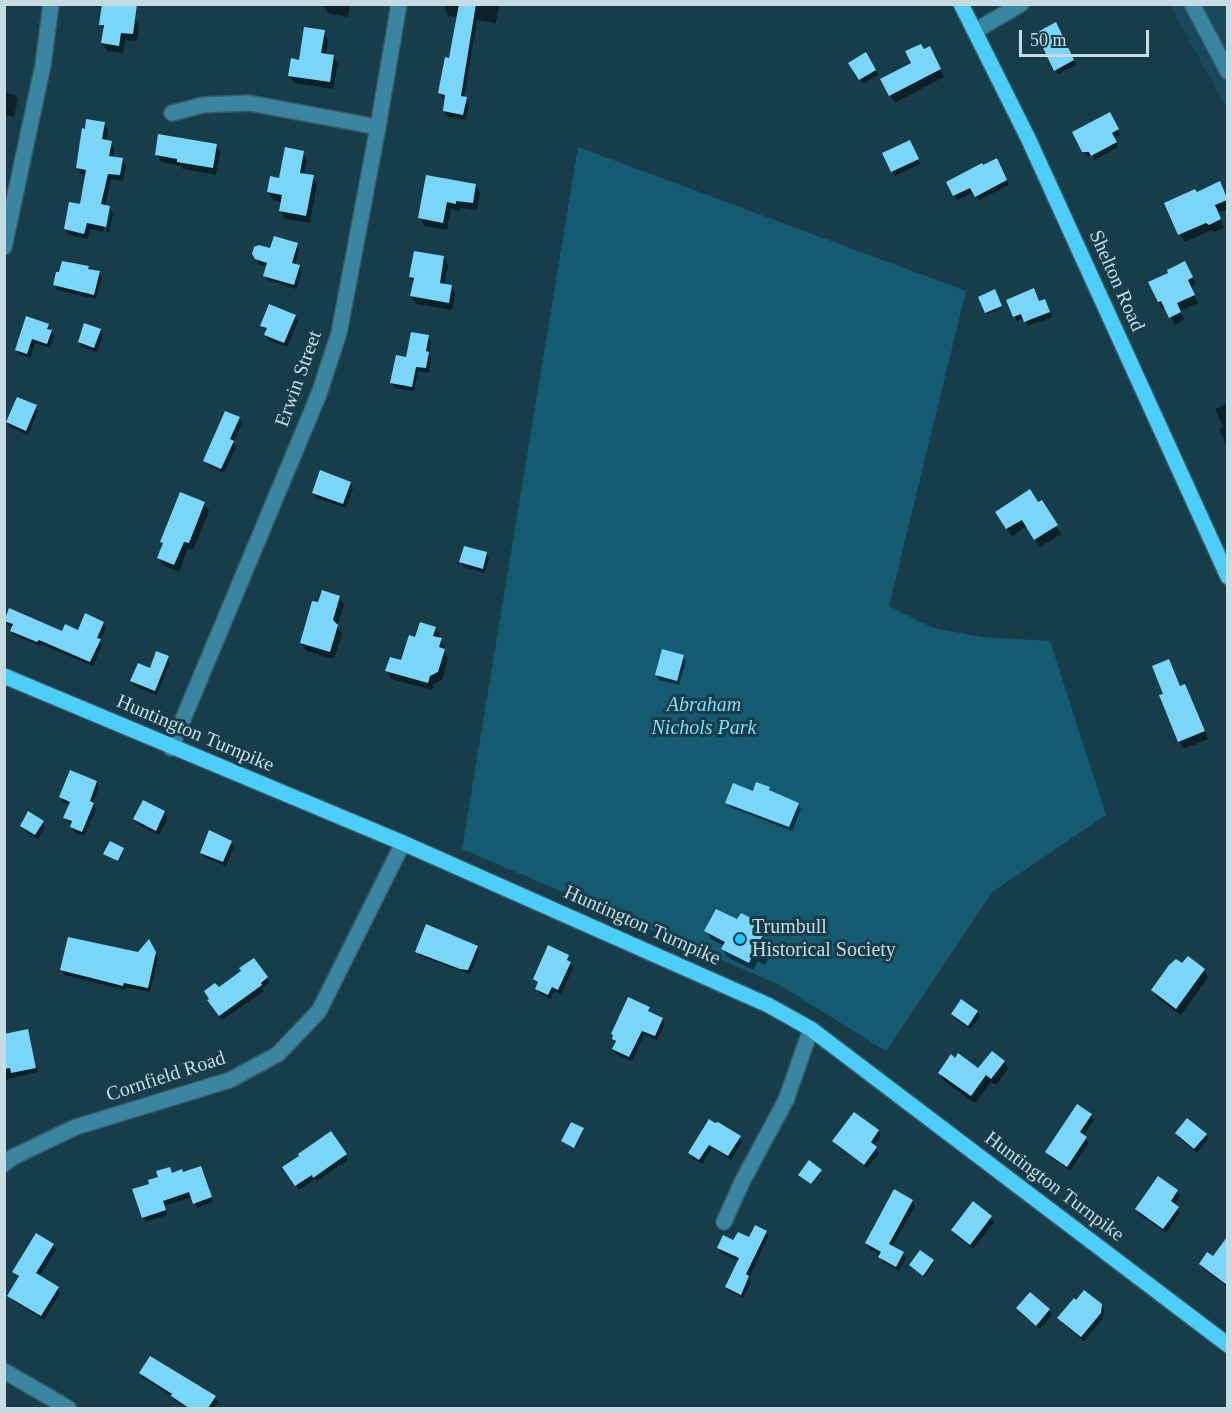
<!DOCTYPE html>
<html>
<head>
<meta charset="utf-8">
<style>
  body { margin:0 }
  #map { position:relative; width:1232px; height:1413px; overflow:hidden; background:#173d4a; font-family:Georgia,serif }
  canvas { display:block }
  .frame { position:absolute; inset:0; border:6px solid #c7dbe3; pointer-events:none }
  .scale { position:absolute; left:1019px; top:30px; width:130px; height:27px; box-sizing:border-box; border:3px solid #c7dbe3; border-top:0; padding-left:8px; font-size:18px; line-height:21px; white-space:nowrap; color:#c7dbe3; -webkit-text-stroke:4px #173d4a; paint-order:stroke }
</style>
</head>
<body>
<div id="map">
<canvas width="1232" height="1413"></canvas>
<div class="frame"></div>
<div class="scale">50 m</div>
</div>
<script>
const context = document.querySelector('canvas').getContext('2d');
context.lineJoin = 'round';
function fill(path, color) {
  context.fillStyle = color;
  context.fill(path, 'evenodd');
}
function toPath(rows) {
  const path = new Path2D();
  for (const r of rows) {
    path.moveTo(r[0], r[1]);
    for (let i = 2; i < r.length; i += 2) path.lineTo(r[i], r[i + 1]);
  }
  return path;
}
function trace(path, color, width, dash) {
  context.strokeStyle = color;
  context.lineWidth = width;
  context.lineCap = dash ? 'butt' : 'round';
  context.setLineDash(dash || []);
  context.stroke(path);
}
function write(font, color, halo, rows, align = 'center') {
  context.font = font + ' Georgia,serif';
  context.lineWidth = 6;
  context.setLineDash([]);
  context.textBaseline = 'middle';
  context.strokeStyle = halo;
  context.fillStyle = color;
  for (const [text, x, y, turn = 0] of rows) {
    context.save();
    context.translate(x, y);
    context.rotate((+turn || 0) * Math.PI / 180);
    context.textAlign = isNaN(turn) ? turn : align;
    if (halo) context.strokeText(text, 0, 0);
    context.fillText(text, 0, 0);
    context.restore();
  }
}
const built = toPath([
  [1170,5,1227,5,1227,107,1225,106]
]);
const green = toPath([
  [578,147,966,291,889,606,933,628,982,637,1050,641,1106,815,992,892,886,1051,778,984,462,849]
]);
const shadow = toPath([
  [323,4,350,4,348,17,328,13],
  [446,4,499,4,496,23,477,20,464,98,469,104,466,120,448,117,444,111,446,100,443,99,440,93,451,60,458,17,448,16,445,9],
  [135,19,139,26,137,41,125,40,123,53,107,51,102,43,104,31,101,24],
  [1058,29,1076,65,1058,74,1046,53],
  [324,32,328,40,326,55,333,56,338,64,333,89,294,83,289,75],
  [924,51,933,55,944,77,895,103,890,95],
  [866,54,878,75,863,84,850,63],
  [4,92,15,95,18,99,14,117,4,115],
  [1110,114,1120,135,1114,138,1118,147,1095,160,1093,156,1087,156,1074,133],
  [104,124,108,130,106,141,111,142,114,148,113,158,122,159,126,166,123,181,111,179,105,206,109,207,113,214,109,233,106,232,111,211,108,211,103,232,90,229,88,239,69,235,65,229,81,206,87,175,81,174,77,168],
  [216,145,220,153,216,175,183,169,181,166,161,162,156,154],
  [912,147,920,164,895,176,892,171],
  [303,152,307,160,304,175,313,177,317,184,310,223,285,219,281,211,282,202,273,200,268,192],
  [996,160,1009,185,979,200,974,192,957,200,948,182],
  [427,177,475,185,480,193,477,210,460,208,460,211,451,209,447,230,424,226,420,218],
  [1224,191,1228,199,1228,209,1218,213,1224,228,1215,232,1212,230,1184,242,1166,204,1196,194],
  [297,245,299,249,295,266,299,267,302,272,296,289,268,280,265,275,268,266,259,264,254,254],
  [443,258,448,266,444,285,451,286,455,294,452,310,416,304,412,296,414,284,410,277],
  [88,267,90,270,99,273,102,277,96,299,57,290,55,285],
  [1189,271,1196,285,1191,288,1198,303,1180,311,1184,320,1175,325,1166,308,1163,309,1159,302],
  [994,291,1002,308,987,314,980,298],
  [1008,301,1039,303,1047,306,1052,317,1028,326,1024,318,1017,321],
  [295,316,298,321,287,347,268,340,265,335,267,331,261,325],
  [48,325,54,336,50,348,35,343,30,358,19,354,16,349],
  [100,330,103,335,97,352,82,347,79,342],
  [428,336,431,341,429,354,431,358,429,373,418,371,414,391,395,388,392,383,407,359],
  [1228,403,1228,449,1219,429,1223,427,1215,409],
  [36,407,38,411,28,435,10,427,7,422],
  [239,418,242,423,233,442,236,447,224,473,208,465,205,460],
  [350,483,353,488,346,508,316,498,314,493],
  [1041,502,1061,534,1040,547,1027,526,1012,536,997,512],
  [204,504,209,511,193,550,188,548,179,572,163,565,159,558,164,545,161,542],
  [486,554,489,558,485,573,464,567,461,562],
  [339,597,344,605,337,626,342,634,334,659,306,651,301,643],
  [5,620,62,633,79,632,103,623,106,628,100,641,102,645,93,666,41,644,40,646,14,635,12,631,13,627,8,625],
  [435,628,440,636,439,639,445,647,444,651,448,658,442,680,434,684,432,690,391,679,387,671,402,662,416,638],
  [683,656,686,661,679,685,659,680,656,675],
  [168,658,170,662,157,695,134,686,132,681],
  [1169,661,1181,687,1185,686,1189,694,1208,739,1184,749,1179,741,1165,694],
  [96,782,99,787,93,803,96,809,84,836,74,832,71,827,72,824,68,822,65,817,70,805,63,802,61,797],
  [769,788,772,793,798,804,801,809,792,831,730,807,727,803],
  [164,812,167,817,166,822,159,835,137,824,135,819],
  [43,822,45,827,38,839,25,831,22,826],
  [231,842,234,847,226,866,204,857,201,853],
  [123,849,124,851,119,862,105,854],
  [737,921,756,922,760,930,758,935,762,937,767,944,765,947,771,955,765,965,758,961,753,970,727,957,723,949,724,946,711,939,706,931],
  [148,942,158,958,150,992,126,987,125,990,65,975,62,970,138,954],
  [477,947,479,952,470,974,420,956,417,952],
  [568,956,573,968,561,994,554,991,551,999,540,994,537,989,539,985,534,979],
  [1182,965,1204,970,1208,977,1181,1015,1157,998,1153,990],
  [267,978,269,983,262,988,264,991,222,1020,212,1005,218,989],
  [648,1009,652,1014,662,1019,665,1024,657,1040,644,1035,632,1061,616,1054,614,1049,616,1044,613,1039],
  [977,1012,980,1016,971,1029,955,1019,952,1014],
  [28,1031,38,1072,4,1080,4,1035],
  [1004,1062,1008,1069,996,1085,991,1082,975,1103,944,1081,939,1073,979,1070],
  [1091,1116,1094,1120,1083,1136,1089,1142,1070,1171,1050,1157,1047,1152],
  [715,1125,739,1137,742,1142,731,1160,712,1148,702,1164,692,1158,690,1153],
  [583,1130,584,1131,576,1147,563,1140],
  [878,1131,881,1136,874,1146,879,1153,867,1168,837,1146,834,1141],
  [1177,1133,1206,1135,1208,1139,1197,1153,1179,1138],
  [346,1155,348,1160,317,1181,315,1179,299,1190,287,1173],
  [201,1168,213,1202,197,1208,192,1197,164,1206,167,1215,146,1222,143,1218,151,1185,172,1174,183,1174],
  [820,1171,821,1173,812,1185,801,1177],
  [1177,1191,1180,1196,1174,1205,1180,1212,1166,1233,1139,1214,1137,1209],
  [912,1201,915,1206,892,1247,903,1253,906,1258,899,1271,883,1262,880,1257,881,1255,869,1248,866,1243],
  [973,1203,991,1217,994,1222,973,1249,955,1235,953,1230],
  [766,1232,768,1237,749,1278,751,1282,743,1298,729,1291,726,1287,739,1261,721,1253,718,1248,750,1239],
  [36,1235,53,1245,56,1250,39,1277,57,1288,60,1293,44,1320,12,1300,9,1296,19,1278,14,1272],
  [1227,1240,1228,1240,1228,1287,1203,1269,1200,1264,1213,1258],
  [920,1252,934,1263,925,1277,911,1266],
  [1030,1294,1049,1310,1052,1315,1040,1329,1020,1313,1018,1308],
  [1101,1305,1104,1310,1103,1318,1084,1341,1062,1323,1059,1319],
  [141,1373,215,1397,218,1402,214,1408,186,1408,175,1401,172,1396,143,1378]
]);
const building = toPath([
  [102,4,137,4,133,34,121,33,119,46,101,43,104,25,99,25],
  [459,4,476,4,461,96,467,97,463,115,443,111,445,95,438,93,445,57,449,58],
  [1056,22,1074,60,1054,71,1036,33],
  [304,27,325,30,321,53,334,55,330,82,288,76,291,58,299,60],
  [921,44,924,49,930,46,941,69,889,96,880,79,911,63,905,51],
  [866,52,876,70,859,80,848,63],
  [1110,112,1119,129,1112,133,1117,142,1091,156,1089,152,1082,152,1072,132],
  [86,119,105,122,102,139,112,141,109,156,123,158,120,175,108,174,101,204,110,206,106,227,87,223,84,234,64,229,69,202,80,204,86,170,76,168,82,128,85,129],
  [158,134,217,144,213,168,177,162,177,159,155,155],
  [910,140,919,159,891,172,882,153],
  [285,147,304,151,300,173,314,175,306,216,279,211,282,195,267,192,270,176,279,178],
  [997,158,1007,180,975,197,970,188,953,196,946,182,982,163,983,165],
  [426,175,476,184,473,203,456,201,456,204,447,202,443,223,418,218],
  [1220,181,1227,198,1227,200,1215,205,1221,219,1209,225,1206,223,1178,235,1164,203,1195,189,1197,192],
  [274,236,298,243,292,263,300,265,294,285,263,276,267,263,255,259,252,254,254,247,259,245,270,248],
  [414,251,444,256,440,283,452,285,449,303,410,296,414,278,409,277],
  [62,261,89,266,88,269,100,271,94,295,53,285,56,272,59,272],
  [1185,261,1193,277,1188,280,1195,295,1177,303,1181,312,1169,318,1161,301,1158,302,1148,282,1168,273,1167,270],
  [1034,288,1039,301,1045,299,1050,312,1024,322,1021,314,1013,317,1006,300],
  [995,289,1002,306,985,313,978,297],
  [269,304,296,315,284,343,264,335,267,328,260,326],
  [26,316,49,324,47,329,52,330,47,344,32,339,27,354,15,350],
  [84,323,101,329,94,348,78,342],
  [411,332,429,335,426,351,429,352,426,368,416,367,412,387,390,383,396,355,406,357],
  [17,397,37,405,26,431,6,422],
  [225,411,240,417,230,439,234,441,221,469,203,461],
  [320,470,351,482,343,504,312,493],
  [1030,489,1038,502,1042,500,1058,525,1034,540,1022,520,1006,529,995,512],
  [180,492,205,502,189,543,184,542,174,565,157,558,163,543,160,542],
  [464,546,487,552,483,569,459,562],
  [322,590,340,596,333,620,338,625,330,652,300,643,312,601,318,602],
  [9,608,62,631,65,624,78,630,85,613,104,622,97,638,101,639,90,662,39,640,37,642,10,631,13,624,4,621],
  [420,622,436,627,433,636,442,638,439,647,445,649,438,672,430,676,428,683,385,671,390,657,401,660,409,635,415,637],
  [662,649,684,655,677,681,655,675],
  [156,651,169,656,155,691,130,681,138,663,150,668],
  [1169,659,1180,686,1185,684,1205,731,1178,742,1159,695,1163,694,1152,666],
  [70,770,97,781,90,801,94,803,82,832,70,827,72,821,63,818,70,802,59,797],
  [756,782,770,787,769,790,799,803,789,827,725,803,733,783,753,791],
  [143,800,165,811,156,831,133,819],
  [28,811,44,821,35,835,20,826],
  [209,830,232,841,223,862,200,853],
  [110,841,124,848,118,861,103,854],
  [716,909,737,919,741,913,757,921,752,930,763,935,759,942,767,946,761,958,753,954,749,963,721,949,725,942,704,931],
  [426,924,478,946,468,970,460,969,415,952],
  [68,937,138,952,149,939,156,952,148,988,124,983,123,986,60,970],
  [548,945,569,955,567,960,571,962,558,990,552,987,548,995,535,989,538,982,533,979],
  [1188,956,1205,969,1176,1009,1151,990,1169,965,1176,959,1182,963],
  [254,958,268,977,261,983,262,985,219,1016,207,1000,209,999,204,991,215,983,219,987,241,971,239,968],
  [628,997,650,1007,648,1011,663,1018,655,1036,642,1031,629,1057,612,1049,616,1041,612,1039,613,1035,611,1034],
  [961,999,978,1011,968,1026,951,1014],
  [28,1029,36,1068,11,1073,10,1068,4,1069,4,1034],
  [992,1051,1005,1061,991,1079,986,1075,971,1096,938,1073,951,1054,955,1058,958,1053,978,1068],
  [1077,1104,1092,1114,1080,1132,1087,1137,1067,1167,1045,1152],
  [854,1112,879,1130,871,1142,877,1147,864,1165,832,1141],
  [1187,1118,1207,1134,1194,1149,1175,1133],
  [709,1119,715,1123,718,1122,741,1136,728,1156,709,1145,699,1160,688,1153],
  [571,1122,584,1128,574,1148,561,1141],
  [331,1131,347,1154,313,1178,312,1175,295,1186,282,1167,299,1156,298,1154],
  [809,1160,822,1170,811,1184,798,1175],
  [201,1166,212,1197,193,1204,189,1192,163,1201,166,1210,142,1218,132,1189,149,1184,148,1180,158,1177,156,1171,170,1167,172,1173,182,1169,183,1172],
  [1158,1176,1178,1190,1171,1201,1179,1207,1163,1229,1135,1209],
  [894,1189,913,1200,889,1244,904,1252,896,1267,878,1257,881,1252,865,1243],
  [973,1201,992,1216,970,1245,951,1230],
  [755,1225,767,1231,746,1274,749,1276,741,1295,725,1287,739,1258,717,1248,723,1235,733,1240,738,1232,749,1237],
  [36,1233,54,1244,36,1273,59,1287,41,1316,7,1296,19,1276,12,1272],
  [1227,1237,1227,1285,1199,1264,1207,1252,1213,1256],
  [920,1250,934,1260,923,1276,909,1265],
  [1084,1290,1102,1304,1101,1313,1081,1337,1057,1318,1074,1298,1076,1300],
  [1030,1292,1050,1309,1036,1326,1016,1308],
  [150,1356,216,1396,208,1408,189,1408,171,1396,172,1394,139,1373]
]);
const minor = toPath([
  [1192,4,1228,72],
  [975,31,1021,4],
  [172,113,203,105,249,103,378,127],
  [4,247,43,65,51,4],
  [171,748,319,394,339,333,378,127,399,4],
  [4,1164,13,1157,76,1127,230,1080,278,1054,319,1011,403,843],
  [724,1222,742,1182,786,1100,811,1029],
  [4,1371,68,1408]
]);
const major = toPath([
  [961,4,1028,138,1228,577],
  [4,676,403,843,768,1005,811,1029,1228,1345]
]);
const markers = [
  [740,939,6,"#17cafb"]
];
const streetNames = [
  ["Shelton Road",1116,281,66],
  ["Erwin Street",299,379,-70],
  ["Huntington Turnpike",195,734,23],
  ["Huntington Turnpike",642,926,24],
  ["Cornfield Road",166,1077,-18],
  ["Huntington Turnpike",1054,1187,37]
];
const parkNames = [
  ["Abraham",704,706],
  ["Nichols Park",704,729]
];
const poiNames = [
  ["Trumbull",752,928],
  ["Historical Society",752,951]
];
fill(built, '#184859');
fill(green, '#145b72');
fill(shadow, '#0007');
fill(building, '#79d6f9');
trace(minor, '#375966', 18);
trace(major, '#375966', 18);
trace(minor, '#3a85a0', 15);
trace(major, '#4ccefa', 15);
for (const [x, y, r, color] of markers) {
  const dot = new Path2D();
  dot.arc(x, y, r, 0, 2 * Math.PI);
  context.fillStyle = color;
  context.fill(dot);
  trace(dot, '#173d4a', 2);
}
write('20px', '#c7dbe3', '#173d4a', streetNames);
write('italic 20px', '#84dafa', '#173d4a', parkNames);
write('20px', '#c7dbe3', '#173d4a', poiNames, 'left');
</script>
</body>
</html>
